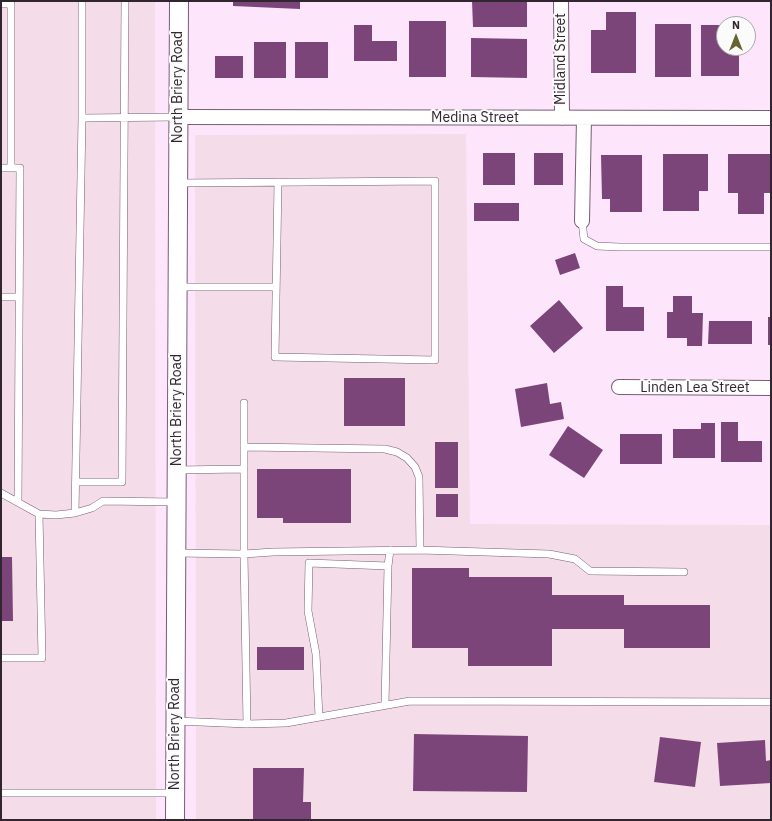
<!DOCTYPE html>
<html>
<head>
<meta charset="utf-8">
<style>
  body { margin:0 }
  #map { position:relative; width:772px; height:821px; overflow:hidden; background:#fde6fb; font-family:"IBM Plex Sans",sans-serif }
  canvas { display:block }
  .frame { position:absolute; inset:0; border:2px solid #312630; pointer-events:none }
  .north { position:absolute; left:716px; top:16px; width:40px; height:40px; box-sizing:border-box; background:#fbfbfb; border:1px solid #aaa6aa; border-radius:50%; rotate:0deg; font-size:11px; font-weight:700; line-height:16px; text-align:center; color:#312630 }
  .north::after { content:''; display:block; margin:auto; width:14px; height:18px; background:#656330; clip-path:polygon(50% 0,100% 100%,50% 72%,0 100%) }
</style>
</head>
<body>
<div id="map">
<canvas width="772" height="821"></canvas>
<div class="frame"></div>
<div class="north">N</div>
</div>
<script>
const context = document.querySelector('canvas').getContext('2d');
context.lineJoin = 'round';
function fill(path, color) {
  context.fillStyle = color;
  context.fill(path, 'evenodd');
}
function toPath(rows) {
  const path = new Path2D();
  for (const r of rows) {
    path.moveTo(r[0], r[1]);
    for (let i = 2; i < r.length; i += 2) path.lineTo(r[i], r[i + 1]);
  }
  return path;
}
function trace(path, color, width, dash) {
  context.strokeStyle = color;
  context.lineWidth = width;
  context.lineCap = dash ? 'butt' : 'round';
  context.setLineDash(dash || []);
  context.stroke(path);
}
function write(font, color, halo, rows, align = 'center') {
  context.font = font + ' "IBM Plex Sans",sans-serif';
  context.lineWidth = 4;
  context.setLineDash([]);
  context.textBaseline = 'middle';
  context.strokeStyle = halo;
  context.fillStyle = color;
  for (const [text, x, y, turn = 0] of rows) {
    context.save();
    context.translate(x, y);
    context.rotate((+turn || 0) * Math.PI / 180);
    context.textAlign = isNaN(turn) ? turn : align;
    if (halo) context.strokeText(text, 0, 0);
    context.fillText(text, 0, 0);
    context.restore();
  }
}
const industrial = toPath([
  [1,1,155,1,156,820,1,820],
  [466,134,470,524,771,525,771,820,196,820,195,135]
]);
const building = toPath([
  [233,1,300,1,300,9,233,6],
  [472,1,527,1,527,27,473,27],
  [606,12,636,12,636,73,591,73,591,30,606,30],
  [409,21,446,21,446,77,409,77],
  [655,24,691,24,691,77,655,77],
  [354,25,372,25,372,41,397,41,397,61,354,61],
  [701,25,724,25,724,48,739,48,739,76,701,76],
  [471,38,527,39,527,78,471,77],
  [254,42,286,42,286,78,254,78],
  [295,42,328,42,328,78,295,78],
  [215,56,243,56,243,78,215,78],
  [483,153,515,153,515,185,483,185],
  [534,153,563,153,563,185,534,185],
  [663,154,708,154,708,191,699,191,699,211,663,211],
  [728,154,771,154,771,193,764,193,764,214,738,214,738,193,728,193],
  [601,155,642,155,642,212,610,212,610,199,602,199],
  [474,203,519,203,519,221,474,221],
  [575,253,580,268,560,275,555,260],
  [606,286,623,286,623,307,644,307,644,331,606,331],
  [673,296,692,296,692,313,703,313,702,346,687,346,687,338,667,338,667,312,673,312],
  [559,300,583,328,554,353,530,326],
  [768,317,771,317,771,345,768,345],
  [709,321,752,321,752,344,708,344],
  [344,378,405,378,405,426,344,426],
  [547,383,550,404,561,402,564,419,521,427,515,389],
  [721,422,738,422,738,441,762,441,762,462,721,462],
  [701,423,715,423,715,458,673,458,673,429,701,429],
  [568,426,603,450,584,478,549,455],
  [620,434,662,434,662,464,620,464],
  [435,442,458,442,458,488,435,488],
  [257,469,351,469,351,523,283,523,283,518,257,518],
  [436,494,458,494,458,517,436,517],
  [1,557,12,557,13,621,1,621],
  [412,568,469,568,469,577,552,577,552,595,624,595,624,605,710,605,710,648,624,648,624,629,552,629,552,666,468,666,468,648,412,648],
  [257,647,304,647,304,670,257,670],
  [414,734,528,736,527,792,413,791],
  [660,737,701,742,695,787,654,782],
  [765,740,766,761,771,760,771,783,720,786,717,743],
  [253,768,304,768,303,802,311,802,311,820,253,820]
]);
const service = toPath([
  [1,4,11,4,11,168],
  [82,118,178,117],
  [1,168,20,168,18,502],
  [178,183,435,181,435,360,275,357,278,182],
  [582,221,584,239,597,246,620,247,771,247],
  [177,287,276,287],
  [1,297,19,297],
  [244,447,385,449,397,452,407,458,415,467,419,477,420,550,549,554,575,559,590,571,684,572],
  [244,469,244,403],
  [176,470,244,469,244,554,273,552,420,550],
  [76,482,122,482,125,1],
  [1,493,39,514,56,515,75,513,92,508,103,501,176,502],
  [75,513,82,118,82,1],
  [388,566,390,550],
  [1,658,42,658,39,514],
  [319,717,316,654,308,611,309,563,388,566,385,705],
  [176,721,247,724,244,554,176,553],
  [247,724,286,723,410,701,771,702],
  [1,793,175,793]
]);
const minor = toPath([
  [561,1,562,118],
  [178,117,771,118],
  [582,221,584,118],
  [619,387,771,388]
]);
const tertiary = toPath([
  [175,820,179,1]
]);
const streetNames = [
  ["Midland Street",561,59,-90],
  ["North Briery Road",178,87,-90],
  ["Medina Street",475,118],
  ["Linden Lea Street",695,388],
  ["North Briery Road",177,410,-90],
  ["North Briery Road",175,734,-90]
];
fill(industrial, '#f4dde8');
fill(building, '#7c457a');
trace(service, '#765d75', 8);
trace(minor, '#765d75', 16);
trace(tertiary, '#765d75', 20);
trace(service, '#fff', 7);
trace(minor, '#fff', 14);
trace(tertiary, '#fff', 18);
write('14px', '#312630', '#fbfbfb', streetNames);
</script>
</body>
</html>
